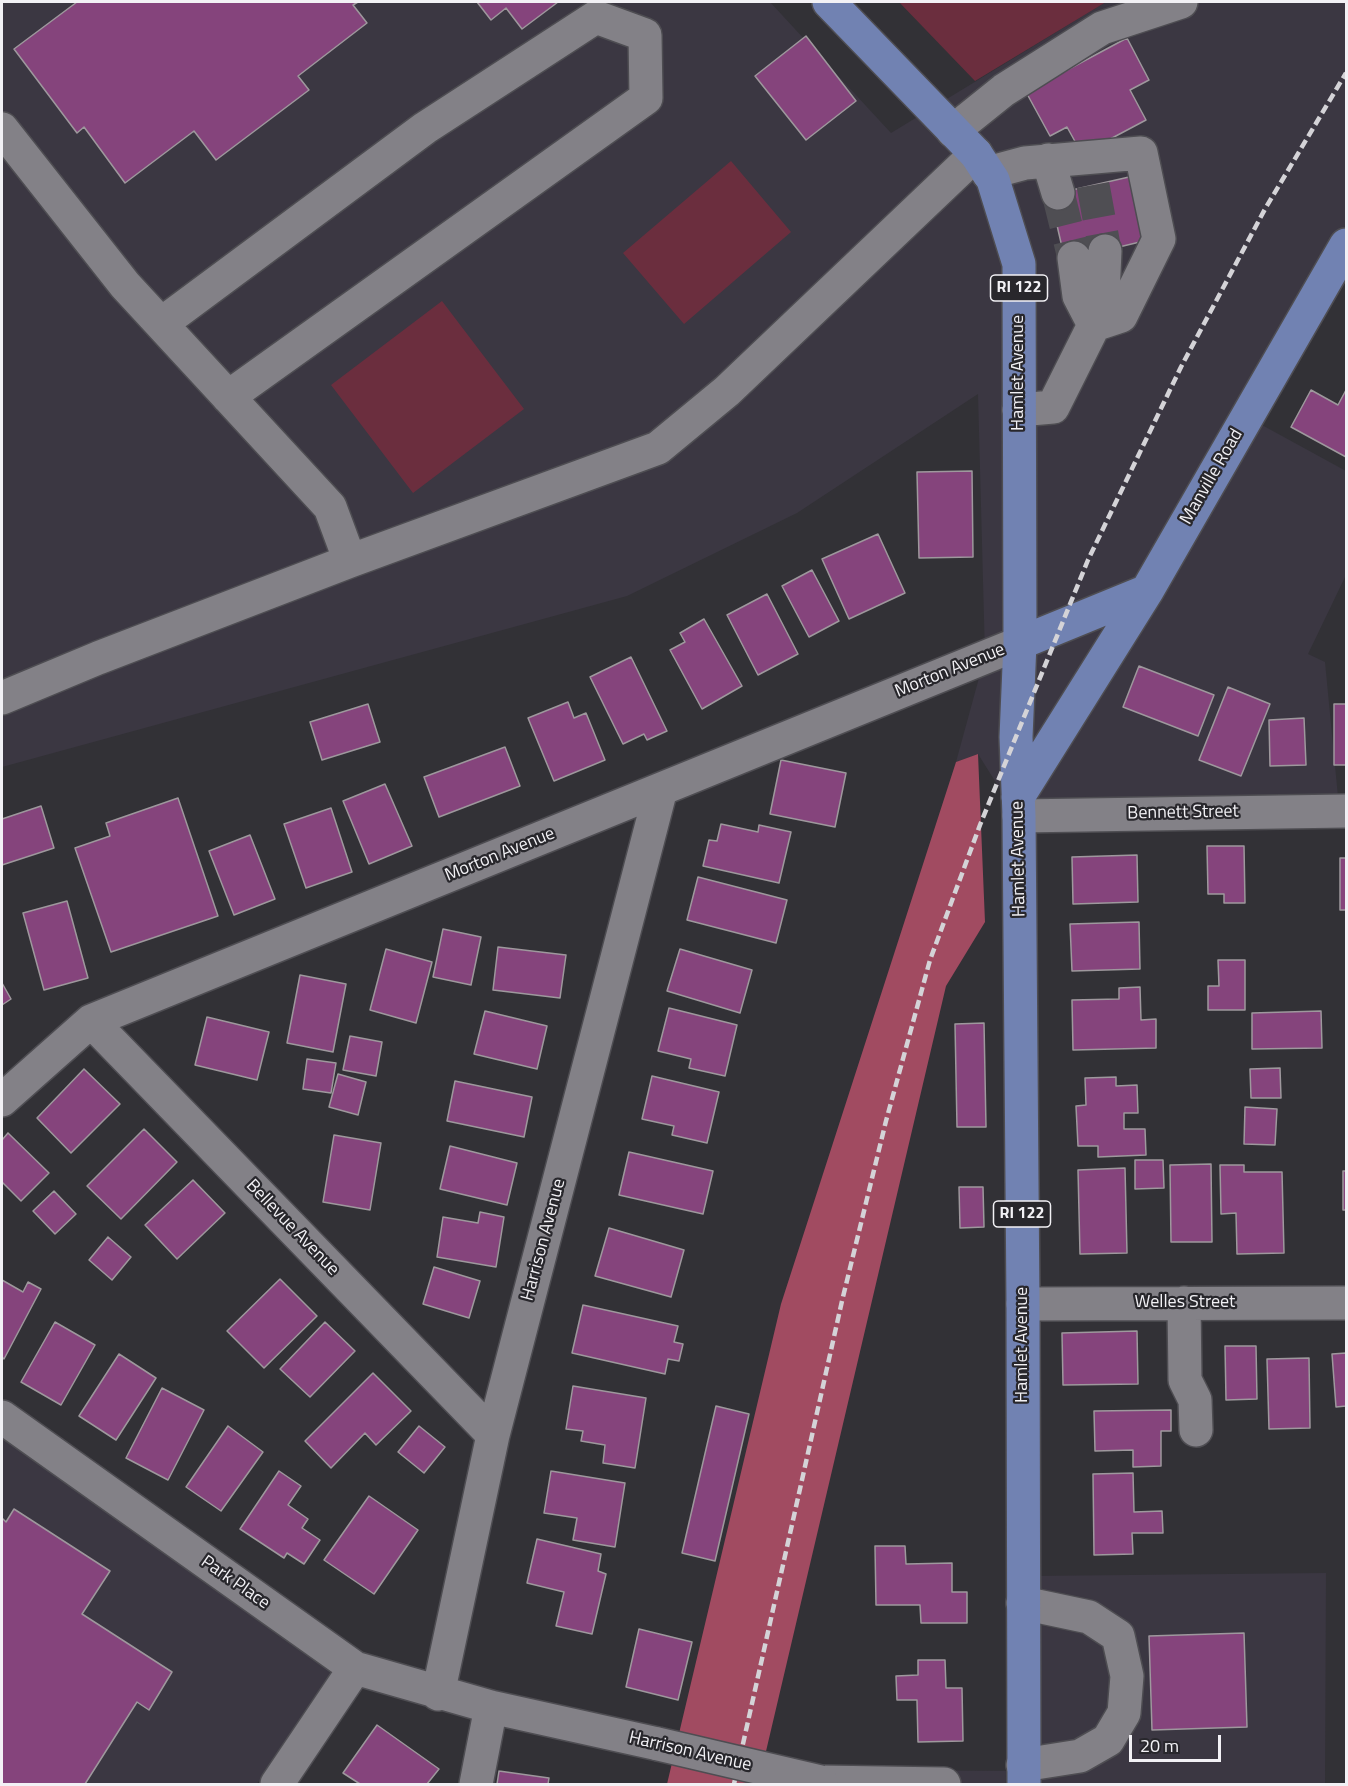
<!DOCTYPE html>
<html>
<head>
<meta charset="utf-8">
<style>
  body { margin:0 }
  #map { position:relative; width:1348px; height:1786px; overflow:hidden; background:#323136; font-family:"Titillium Web",sans-serif }
  canvas { display:block }
  .frame { position:absolute; inset:0; border:3px solid #f2f1f5; pointer-events:none }
  .scale { position:absolute; left:1129px; top:1735px; width:92px; height:27px; box-sizing:border-box; border:3px solid #f2f1f5; border-top:0; padding-left:8px; font-size:18px; line-height:21px; white-space:nowrap; color:#f2f1f5; -webkit-text-stroke:4px #28272c; paint-order:stroke }
</style>
</head>
<body>
<div id="map">
<canvas width="1348" height="1786"></canvas>
<div class="frame"></div>
<div class="scale">20 m</div>
</div>
<script>
const context = document.querySelector('canvas').getContext('2d');
context.lineJoin = 'round';
function fill(path, color) {
  context.fillStyle = color;
  context.fill(path, 'evenodd');
}
function toPath(rows) {
  const path = new Path2D();
  for (const r of rows) {
    path.moveTo(r[0], r[1]);
    for (let i = 2; i < r.length; i += 2) path.lineTo(r[i], r[i + 1]);
  }
  return path;
}
function trace(path, color, width, dash) {
  context.strokeStyle = color;
  context.lineWidth = width;
  context.lineCap = dash ? 'butt' : 'round';
  context.setLineDash(dash || []);
  context.stroke(path);
}
function write(font, color, halo, rows, align = 'center') {
  context.font = font + ' "Titillium Web",sans-serif';
  context.lineWidth = 4.5;
  context.setLineDash([]);
  context.textBaseline = 'middle';
  context.strokeStyle = halo;
  context.fillStyle = color;
  for (const [text, x, y, turn = 0] of rows) {
    context.save();
    context.translate(x, y);
    context.rotate((+turn || 0) * Math.PI / 180);
    context.textAlign = isNaN(turn) ? turn : align;
    if (halo) context.strokeText(text, 0, 0);
    context.fillText(text, 0, 0);
    context.restore();
  }
}
const built = toPath([
  [2,2,770,2,891,133,1106,2,1346,2,1346,225,1240,413,1346,471,1346,575,1308,654,1325,662,1339,807,1010,805,978,754,956,762,985,656,978,394,797,513,627,596,2,767],
  [2,1431,336,1667,257,1784,2,1784],
  [1326,1573,1325,1784,811,1784,813,1770,1033,1771,1031,1576]
]);
const green = toPath([
  [899,2,1106,2,975,81],
  [731,161,791,232,684,324,623,253],
  [442,301,524,409,413,493,331,385]
]);
const forest = toPath([
  [978,754,985,922,946,986,763,1764,811,1784,667,1784,781,1304,956,762]
]);
const building = toPath([
  [77,2,358,2,353,5,367,23,298,76,309,90,216,160,194,131,125,183,84,127,77,133,14,49,77,2],
  [477,2,558,2,522,29,506,8,491,20,477,2],
  [806,36,856,101,806,140,755,76,806,36],
  [1127,38,1149,80,1130,90,1146,120,1082,154,1067,127,1050,136,1026,92,1127,38],
  [1129,177,1144,241,1065,260,1050,195,1129,177],
  [1311,390,1338,405,1346,390,1346,457,1291,427,1311,390],
  [972,471,973,557,919,558,917,472,972,471],
  [878,534,905,593,849,619,822,559,878,534],
  [812,570,839,621,809,637,782,586,812,570],
  [767,594,798,654,758,675,727,615,767,594],
  [704,619,742,686,702,709,670,650,685,642,680,633,704,619],
  [631,657,667,731,647,740,644,734,623,744,590,677,631,657],
  [1139,666,1214,695,1198,736,1123,707,1139,666],
  [1228,687,1270,704,1241,776,1199,760,1228,687],
  [568,702,574,718,586,713,605,760,554,781,528,718,568,702],
  [368,704,380,742,322,760,310,722,368,704],
  [1334,704,1346,704,1346,765,1334,765,1334,704],
  [1304,718,1306,765,1270,766,1269,720,1304,718],
  [505,747,520,786,439,817,424,777,505,747],
  [781,760,846,773,835,827,770,814,781,760],
  [385,784,412,846,369,864,343,801,385,784],
  [178,798,218,916,111,952,75,848,110,836,106,823,178,798],
  [41,806,54,848,2,865,2,819,41,806],
  [331,808,352,872,306,888,284,824,331,808],
  [721,824,758,832,759,825,791,832,779,883,703,866,709,840,717,841,721,824],
  [250,835,275,899,234,915,209,851,250,835],
  [1207,846,1244,846,1245,903,1224,903,1224,894,1208,894,1207,846],
  [1137,855,1138,902,1073,904,1072,857,1137,855],
  [1340,858,1346,858,1346,910,1340,910,1340,858],
  [698,877,787,900,776,943,687,920,698,877],
  [67,901,88,978,44,990,23,913,67,901],
  [1139,922,1140,969,1072,971,1070,924,1139,922],
  [443,929,481,937,471,985,433,977,443,929],
  [498,947,566,955,560,998,493,990,498,947],
  [386,949,432,962,416,1023,370,1010,386,949],
  [680,949,752,970,740,1013,667,991,680,949],
  [1218,960,1245,960,1245,1010,1208,1010,1208,986,1219,986,1218,960],
  [300,975,346,984,333,1052,287,1043,300,975],
  [2,983,11,999,2,1005,2,983],
  [1140,987,1141,1020,1156,1019,1156,1048,1073,1050,1072,1000,1119,999,1119,988,1140,987],
  [669,1008,737,1025,725,1076,689,1068,691,1059,658,1051,669,1008],
  [485,1011,547,1026,537,1069,474,1054,485,1011],
  [1321,1011,1322,1048,1252,1049,1252,1013,1321,1011],
  [207,1017,269,1032,257,1080,195,1065,207,1017],
  [984,1023,986,1127,957,1127,955,1024,984,1023],
  [350,1036,382,1042,376,1076,343,1070,350,1036],
  [307,1059,336,1063,331,1093,303,1089,307,1059],
  [1280,1068,1281,1098,1251,1098,1250,1069,1280,1068],
  [84,1069,120,1104,71,1153,37,1118,84,1069],
  [338,1074,366,1082,358,1115,329,1107,338,1074],
  [652,1076,719,1092,707,1143,672,1135,674,1126,642,1119,652,1076],
  [1116,1077,1116,1086,1137,1085,1138,1113,1124,1113,1124,1129,1145,1129,1146,1155,1098,1157,1098,1146,1078,1146,1076,1106,1086,1105,1085,1078,1116,1077],
  [455,1081,532,1097,524,1137,447,1121,455,1081],
  [1245,1107,1277,1109,1275,1145,1244,1144,1245,1107],
  [144,1129,177,1162,121,1219,87,1186,144,1129],
  [8,1133,49,1173,21,1201,2,1182,2,1140,8,1133],
  [334,1135,381,1143,370,1210,323,1202,334,1135],
  [450,1146,517,1163,507,1205,440,1189,450,1146],
  [629,1152,713,1171,703,1214,619,1195,629,1152],
  [1135,1160,1163,1160,1164,1188,1135,1189,1135,1160],
  [1211,1164,1212,1242,1171,1242,1170,1165,1211,1164],
  [1220,1165,1244,1165,1244,1172,1282,1172,1284,1253,1237,1254,1236,1213,1221,1214,1220,1165],
  [1125,1168,1127,1253,1080,1254,1078,1170,1125,1168],
  [1343,1171,1346,1171,1346,1210,1343,1210,1343,1171],
  [193,1180,225,1213,177,1259,145,1225,193,1180],
  [959,1187,983,1187,984,1227,960,1228,959,1187],
  [54,1191,76,1214,55,1234,33,1211,54,1191],
  [480,1212,504,1217,496,1267,437,1257,443,1217,478,1223,480,1212],
  [609,1228,684,1250,671,1297,595,1276,609,1228],
  [108,1237,131,1257,112,1280,89,1260,108,1237],
  [434,1267,480,1281,469,1318,423,1304,434,1267],
  [280,1279,317,1316,264,1368,227,1331,280,1279],
  [2,1280,23,1292,28,1282,41,1289,4,1359,2,1357,2,1280],
  [583,1305,678,1326,674,1342,683,1344,679,1361,668,1359,665,1374,572,1353,583,1305],
  [55,1322,95,1345,61,1405,21,1382,55,1322],
  [325,1322,355,1351,310,1397,280,1369,325,1322],
  [1137,1331,1138,1384,1063,1385,1062,1333,1137,1331],
  [1225,1346,1256,1346,1257,1399,1226,1400,1225,1346],
  [1346,1353,1346,1406,1336,1407,1332,1354,1346,1353],
  [119,1354,156,1378,116,1440,79,1416,119,1354],
  [1309,1358,1310,1428,1269,1429,1267,1359,1309,1358],
  [373,1373,411,1411,376,1445,365,1433,331,1468,305,1441,373,1373],
  [573,1386,646,1398,635,1468,603,1463,605,1445,581,1441,583,1431,566,1429,573,1386],
  [162,1388,204,1410,168,1480,126,1458,162,1388],
  [716,1406,749,1414,715,1561,682,1553,716,1406],
  [1171,1410,1171,1431,1161,1431,1161,1466,1133,1467,1133,1450,1095,1451,1094,1411,1171,1410],
  [228,1426,263,1452,221,1511,186,1487,228,1426],
  [419,1426,445,1447,424,1473,398,1452,419,1426],
  [279,1471,301,1486,288,1505,308,1519,302,1528,320,1540,304,1564,287,1553,284,1558,240,1529,279,1471],
  [551,1471,625,1483,615,1547,573,1540,577,1518,544,1513,551,1471],
  [1133,1473,1134,1512,1162,1511,1163,1533,1132,1533,1133,1554,1094,1555,1093,1474,1133,1473],
  [369,1496,418,1530,374,1594,324,1560,369,1496],
  [14,1509,110,1571,82,1614,172,1672,149,1710,137,1702,85,1784,2,1784,2,1518,6,1522,14,1509],
  [537,1539,601,1554,598,1571,606,1574,592,1634,556,1626,564,1592,527,1583,537,1539],
  [875,1546,905,1546,906,1564,952,1563,952,1592,967,1592,967,1623,921,1623,920,1605,876,1605,875,1546],
  [639,1629,692,1642,678,1700,626,1687,639,1629],
  [1244,1633,1247,1727,1152,1730,1149,1636,1244,1633],
  [918,1660,945,1660,946,1688,962,1688,963,1741,918,1742,917,1700,897,1700,896,1676,918,1675,918,1660],
  [377,1725,439,1769,427,1784,360,1784,343,1773,377,1725],
  [499,1771,549,1778,548,1784,497,1784,499,1771]
]);
const minorTunnel = toPath([
  [1093,185,1105,251],
  [1058,193,1074,258]
]);
const minor = toPath([
  [2,129,125,285,330,507,350,561],
  [953,131,1004,90,1102,28,1181,2],
  [1048,160,1058,193],
  [988,173,1025,163,1141,153,1159,239,1121,316,1094,325,1079,296,1074,258],
  [161,324,425,128,596,17,645,35,646,98,228,397],
  [1019,410,1053,407,1094,325,1103,295,1105,251],
  [2,698,98,658,350,561,658,448,727,391,976,154],
  [1019,816,1346,811],
  [91,1021,493,1435],
  [2,1100,91,1021,1020,643],
  [1184,1303,1185,1380,1195,1400,1196,1430],
  [1023,1304,1346,1303],
  [2,1417,355,1668,491,1707,658,1744],
  [1023,1603,1089,1617,1118,1636,1127,1676,1124,1713,1108,1740,1080,1756,1023,1765],
  [438,1694,493,1435,661,789],
  [821,1782,944,1784],
  [277,1784,355,1668],
  [476,1784,491,1707]
]);
const major = toPath([
  [829,2,976,154,993,180,1019,264,1020,643,1016,737,1019,816,1023,1304,1024,1784],
  [1020,643,1147,591,1346,245],
  [1018,797,1147,591]
]);
const rail = toPath([
  [734,1784,842,1301,886,1121,930,960,980,825,1088,560,1181,367,1265,209,1346,73]
]);
const minorBridge = toPath([
  [658,1744,821,1782]
]);
const shields = [
  [1019,288,57],
  [1022,1214,57]
];
const shieldNames = [
  ["RI 122",1019,288],
  ["RI 122",1022,1214]
];
const streetNames = [
  ["Hamlet Avenue",1019,373,-90],
  ["Manville Road",1212,477,-60],
  ["Morton Avenue",950,671,-22],
  ["Bennett Street",1183,813,-1],
  ["Morton Avenue",500,855,-22],
  ["Hamlet Avenue",1019,859,-91],
  ["Bellevue Avenue",292,1228,46],
  ["Harrison Avenue",544,1240,-75],
  ["Welles Street",1185,1303],
  ["Hamlet Avenue",1023,1345,-90],
  ["Park Place",235,1583,35],
  ["Harrison Avenue",690,1752,13]
];
fill(built, '#3b3742');
fill(green, '#6b2e3e');
fill(forest, '#a14b61');
fill(building, '#85447c');
trace(building, '#9e989d', 1.5);
trace(minorTunnel, '#4f4e53', 33, [33, 16]);
trace(minor, '#4e4d52', 36);
trace(major, '#4e4d52', 36);
trace(minor, '#838187', 33);
trace(major, '#7182b2', 33);
trace(rail, '#d4d3d7', 4.5, [9, 4.5]);
trace(minorBridge, '#4e4d52', 36, []);
trace(minorBridge, '#838187', 33);
for (const [x, y, w] of shields) {
  const box = new Path2D();
  box.roundRect(x - w / 2, y - 13, w, 26, 4.5);
  context.fillStyle = '#28272c';
  context.fill(box);
  trace(box, '#f2f1f5', 1.5);
}
write('bold 16px', '#f2f1f5', null, shieldNames);
write('18px', '#f2f1f5', '#28272c', streetNames);
</script>
</body>
</html>
